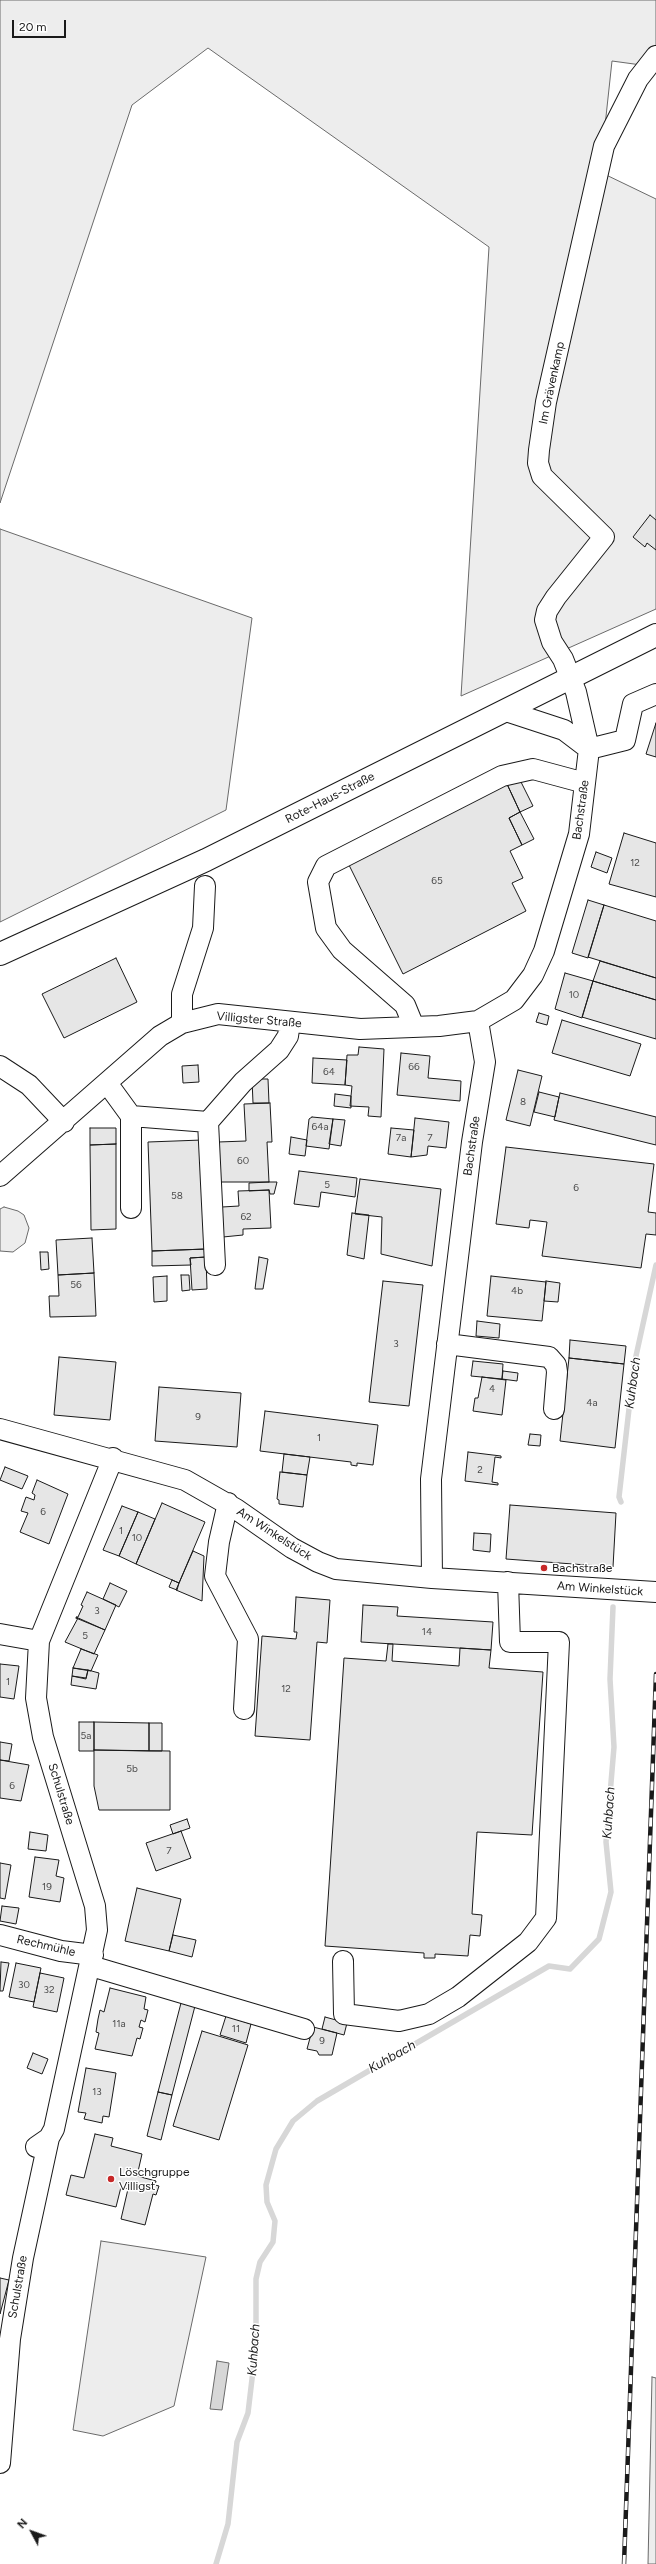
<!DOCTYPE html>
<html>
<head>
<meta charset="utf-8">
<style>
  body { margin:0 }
  #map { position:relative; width:656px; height:2564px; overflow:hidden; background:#fff; font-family:Figtree,sans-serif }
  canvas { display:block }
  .north { position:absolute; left:12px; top:2512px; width:40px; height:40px; -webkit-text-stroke:3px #fff; paint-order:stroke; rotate:311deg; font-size:11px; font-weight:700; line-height:16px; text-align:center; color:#1a1a1a }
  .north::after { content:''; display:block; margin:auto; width:14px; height:18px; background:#1a1a1a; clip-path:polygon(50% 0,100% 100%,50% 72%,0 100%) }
  .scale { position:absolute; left:12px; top:20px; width:54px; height:18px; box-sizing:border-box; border:2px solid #1a1a1a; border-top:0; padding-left:5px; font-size:12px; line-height:14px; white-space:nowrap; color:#1a1a1a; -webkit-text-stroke:3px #fff; paint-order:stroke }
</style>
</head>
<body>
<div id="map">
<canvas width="656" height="2564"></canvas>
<div class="north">N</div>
<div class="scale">20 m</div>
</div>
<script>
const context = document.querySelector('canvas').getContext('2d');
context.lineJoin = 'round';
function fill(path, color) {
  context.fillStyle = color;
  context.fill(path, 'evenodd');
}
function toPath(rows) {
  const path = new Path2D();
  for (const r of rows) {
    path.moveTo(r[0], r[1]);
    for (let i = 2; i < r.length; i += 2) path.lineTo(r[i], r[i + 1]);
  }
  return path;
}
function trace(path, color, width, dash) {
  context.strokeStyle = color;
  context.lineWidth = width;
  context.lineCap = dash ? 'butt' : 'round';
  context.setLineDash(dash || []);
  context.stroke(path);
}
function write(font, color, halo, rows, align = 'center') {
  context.font = font + ' Figtree,sans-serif';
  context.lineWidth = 3;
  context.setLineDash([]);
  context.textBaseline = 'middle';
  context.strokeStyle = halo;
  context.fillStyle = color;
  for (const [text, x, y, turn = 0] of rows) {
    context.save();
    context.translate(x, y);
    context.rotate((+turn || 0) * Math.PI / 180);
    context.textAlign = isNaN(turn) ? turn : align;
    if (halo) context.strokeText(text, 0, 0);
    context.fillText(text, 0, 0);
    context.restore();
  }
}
const green = toPath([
  [0,0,656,0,656,67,612,61,600,172,656,199,656,609,461,696,489,247,208,48,132,105,0,503,0,0],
  [0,529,252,618,226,810,0,922,0,529],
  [4,1207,18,1211,24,1215,29,1228,25,1243,13,1252,0,1251,0,1209,4,1207],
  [101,2241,206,2257,174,2406,103,2436,73,2430,101,2241],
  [652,2377,656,2378,656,2564,648,2564,652,2377]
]);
const water = toPath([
  [217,2361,229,2363,222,2410,210,2409,217,2361]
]);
const stream = toPath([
  [621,1502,619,1497,634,1365,656,1265],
  [216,2564,228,2524,237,2442,248,2413,256,2345,256,2279,260,2262,273,2242,275,2221,267,2202,266,2185,276,2149,293,2121,317,2101,549,1966,570,1969,599,1939,611,1892,606,1842,614,1747,610,1679,613,1607]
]);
const building = toPath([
  [650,515,656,520,656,550,647,543,645,547,633,537,650,515],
  [656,723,656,757,646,754,656,723],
  [521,782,533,806,520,812,507,784,521,782],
  [507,784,520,812,509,818,522,845,510,851,523,878,512,883,526,911,403,974,348,863,507,784],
  [520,812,534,839,522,845,509,818,520,812],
  [624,833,656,843,656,897,609,884,624,833],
  [596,852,612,858,607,873,591,867,596,852],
  [588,900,604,905,588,958,572,953,588,900],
  [604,905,656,921,656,978,588,957,604,905],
  [116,958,137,1002,64,1038,42,994,116,958],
  [600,961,656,978,656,1000,593,981,600,961],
  [565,973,593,981,582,1018,555,1009,565,973],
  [593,981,656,1000,656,1039,582,1017,593,981],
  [539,1013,549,1016,547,1025,536,1022,539,1013],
  [562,1020,641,1044,630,1076,552,1053,562,1020],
  [359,1047,384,1049,381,1117,368,1116,369,1107,350,1106,352,1086,345,1085,347,1055,358,1055,359,1047],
  [401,1053,430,1056,428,1078,461,1081,460,1101,397,1095,401,1053],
  [313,1058,347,1060,345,1085,312,1083,313,1058],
  [198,1065,199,1082,183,1083,182,1066,198,1065],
  [518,1070,542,1076,530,1126,506,1120,518,1070],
  [252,1079,268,1079,269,1103,253,1103,252,1079],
  [539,1092,559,1097,555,1117,534,1112,539,1092],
  [560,1093,656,1117,656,1145,554,1120,560,1093],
  [335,1094,351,1096,351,1108,334,1106,335,1094],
  [270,1103,272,1142,267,1142,269,1182,219,1182,218,1142,246,1141,244,1104,270,1103],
  [312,1117,333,1119,329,1149,306,1146,309,1119,312,1117],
  [415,1118,449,1122,446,1148,428,1146,427,1155,411,1157,415,1118],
  [333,1119,345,1120,341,1146,329,1144,333,1119],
  [90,1128,116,1128,116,1144,90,1145,90,1128],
  [391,1128,414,1130,411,1157,388,1154,391,1128],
  [291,1137,307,1140,305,1156,289,1154,291,1137],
  [202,1140,206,1249,152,1251,148,1142,202,1140],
  [116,1144,116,1229,91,1230,90,1145,116,1144],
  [506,1147,654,1164,648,1212,656,1213,656,1235,646,1234,641,1268,542,1256,547,1222,530,1220,529,1228,496,1224,506,1147],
  [299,1171,357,1178,355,1197,321,1192,319,1207,294,1204,299,1171],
  [360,1179,441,1189,432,1266,381,1254,382,1217,355,1214,360,1179],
  [269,1182,277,1182,274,1194,270,1194,269,1190,249,1191,249,1183,269,1182],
  [269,1190,271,1228,243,1229,243,1235,223,1237,222,1207,239,1206,238,1191,269,1190],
  [352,1213,369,1215,364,1259,347,1255,352,1213],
  [92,1238,94,1273,58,1275,56,1240,92,1238],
  [206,1249,206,1257,190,1258,191,1265,152,1266,152,1251,206,1249],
  [40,1252,48,1252,49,1269,41,1270,40,1252],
  [206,1257,207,1289,192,1290,190,1258,206,1257],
  [259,1257,268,1259,263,1289,255,1289,259,1257],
  [94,1273,96,1316,50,1317,49,1296,59,1296,58,1275,94,1273],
  [181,1275,189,1275,190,1290,182,1291,181,1275],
  [167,1276,167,1301,154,1302,153,1277,167,1276],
  [491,1276,546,1282,542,1321,487,1316,491,1276],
  [383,1281,423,1285,409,1406,369,1402,383,1281],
  [546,1281,560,1283,558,1302,544,1301,546,1281],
  [477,1321,500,1324,499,1338,476,1336,477,1321],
  [570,1340,626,1346,624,1364,569,1358,570,1340],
  [59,1357,116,1362,110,1420,54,1415,59,1357],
  [569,1358,624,1364,615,1448,560,1441,569,1358],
  [473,1361,503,1364,502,1379,471,1376,473,1361],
  [503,1371,518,1373,517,1381,502,1379,503,1371],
  [482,1377,506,1380,502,1415,473,1411,475,1398,478,1398,482,1377],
  [159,1387,241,1393,237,1447,155,1441,159,1387],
  [265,1411,378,1425,373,1465,357,1463,357,1466,351,1465,351,1462,260,1451,265,1411],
  [530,1434,541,1435,540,1446,528,1445,530,1434],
  [468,1452,501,1456,501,1458,495,1457,492,1482,498,1483,498,1485,465,1481,468,1452],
  [284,1454,310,1457,307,1475,282,1472,284,1454],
  [5,1467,28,1476,22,1489,0,1480,5,1467],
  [280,1472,307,1475,303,1507,279,1504,279,1500,277,1499,280,1472],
  [37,1480,68,1494,49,1544,20,1532,28,1513,21,1511,26,1497,34,1500,35,1495,32,1493,37,1480],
  [162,1503,205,1522,179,1583,136,1564,162,1503],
  [510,1505,616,1513,613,1567,506,1559,510,1505],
  [122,1506,138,1512,119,1556,103,1550,122,1506],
  [138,1512,155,1519,136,1564,119,1556,138,1512],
  [474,1533,491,1534,490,1552,473,1550,474,1533],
  [193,1551,204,1556,202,1601,176,1590,193,1551],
  [172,1580,179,1583,177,1590,169,1587,172,1580],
  [110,1583,127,1591,119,1607,103,1599,110,1583],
  [87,1592,116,1605,105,1630,76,1617,78,1617,83,1606,81,1605,87,1592],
  [296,1597,330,1600,327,1643,317,1642,310,1740,255,1736,262,1636,296,1639,297,1632,294,1632,296,1597],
  [363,1605,398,1607,397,1616,493,1622,491,1650,361,1642,363,1605],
  [76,1618,105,1630,94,1654,65,1642,78,1618,76,1618],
  [388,1644,393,1644,392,1661,459,1666,460,1648,491,1650,489,1668,543,1672,532,1835,477,1832,472,1914,482,1915,480,1936,470,1935,468,1956,435,1954,435,1958,424,1958,424,1953,325,1946,344,1658,386,1661,388,1644],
  [81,1649,98,1655,91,1671,73,1668,81,1649],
  [0,1664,19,1666,14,1699,0,1697,0,1664],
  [73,1668,88,1670,86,1678,72,1676,73,1668],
  [88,1670,99,1673,96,1689,71,1685,72,1676,86,1679,88,1670],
  [79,1722,94,1722,94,1751,79,1751,79,1722],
  [94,1722,149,1723,149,1751,94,1750,94,1722],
  [149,1723,162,1723,162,1751,149,1751,149,1723],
  [0,1742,12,1744,9,1761,0,1760,0,1742],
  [94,1750,170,1751,170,1810,99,1810,94,1786,94,1750],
  [0,1760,29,1765,21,1801,0,1798,0,1760],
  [187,1819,190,1828,173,1834,170,1825,187,1819],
  [181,1831,191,1858,156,1871,146,1843,181,1831],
  [30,1832,48,1835,46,1851,28,1849,30,1832],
  [35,1857,59,1860,56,1876,64,1878,60,1902,29,1897,35,1857],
  [0,1863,11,1865,5,1899,0,1898,0,1863],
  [137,1888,181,1899,169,1951,125,1941,137,1888],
  [2,1906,19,1908,16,1924,0,1921,2,1906],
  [173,1935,196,1940,192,1957,169,1951,173,1935],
  [1,1962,9,1963,3,1991,0,1991,1,1962],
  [16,1963,41,1968,34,2002,9,1997,16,1963],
  [40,1973,64,1978,57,2012,33,2007,40,1973],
  [110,1988,146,1997,144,2009,148,2010,145,2022,141,2020,139,2027,143,2028,140,2039,137,2038,132,2056,95,2049,99,2033,96,2032,98,2019,100,2010,104,2012,110,1988],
  [181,2003,195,2006,172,2095,158,2092,181,2003],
  [226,2016,251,2024,246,2043,220,2035,226,2016],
  [325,2017,347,2023,344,2035,322,2029,325,2017],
  [313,2027,337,2033,332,2055,319,2055,317,2051,307,2049,313,2027],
  [202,2031,248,2045,219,2140,173,2126,202,2031],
  [33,2053,48,2059,42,2074,27,2068,33,2053],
  [86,2068,116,2073,109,2117,103,2116,102,2123,84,2119,86,2113,78,2112,86,2068],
  [158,2092,172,2095,161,2140,147,2136,158,2092],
  [95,2134,113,2138,111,2146,142,2154,137,2176,156,2181,155,2185,159,2186,156,2195,153,2194,145,2225,121,2219,128,2189,121,2187,116,2207,66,2195,71,2175,84,2178,95,2134],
  [0,2278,9,2280,0,2314,0,2278]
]);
const minor = toPath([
  [506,711,564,730,589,749],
  [589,749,625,740,633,704,656,694],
  [182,1023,182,994,203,928,205,886],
  [414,1027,405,1005,342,950,326,928,318,882,326,866,502,776,533,769,585,783],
  [0,1066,29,1085,64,1122],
  [107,1083,131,1116,131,1208],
  [131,1116,208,1122,215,1265],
  [208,1122,243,1082,279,1050,288,1036,290,1022],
  [0,1176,160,1036,182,1023,218,1014,360,1029,439,1026,478,1021,514,1000,533,975,544,951,579,834,589,749,576,692,563,659,552,642,545,620,547,611,556,597,604,537,542,476,538,463,539,450,546,402,604,146,638,79,656,56],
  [447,1344,549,1357,556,1365,557,1372,554,1409],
  [0,1429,185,1480,236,1509,292,1548,318,1562,336,1569,432,1578,656,1592],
  [228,1503,219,1542,215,1576,248,1639,244,1709],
  [432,1578,431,1479,472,1142,485,1062,478,1021],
  [0,1634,39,1641],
  [0,1935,61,1951,93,1955],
  [343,1961,344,2014,399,2021,429,2014,458,1997,528,1942,546,1918,559,1642,510,1642,508,1582],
  [91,1966,304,2029],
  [36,2147,49,2138,54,2129,97,1930,95,1906,43,1737,36,1698,39,1641,113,1458],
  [0,2463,10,2339,23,2258,49,2138]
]);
const major = toPath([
  [0,954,206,860,656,635]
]);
const rail = toPath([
  [624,2564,656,1674]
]);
const markers = [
  [544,1568,4,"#c62828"],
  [111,2179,4,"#c62828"]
];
const numberNames = [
  ["12",635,863],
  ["65",437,881],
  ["10",574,995],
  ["66",414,1067],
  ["64",329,1072],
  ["8",523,1102],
  ["64a",320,1127],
  ["7a",401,1138],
  ["7",430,1138],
  ["60",243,1161],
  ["5",327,1185],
  ["6",576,1188],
  ["58",177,1196],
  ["62",246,1217],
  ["56",76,1285],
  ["4b",517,1291],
  ["3",396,1344],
  ["4",492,1389],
  ["4a",592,1403],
  ["9",198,1417],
  ["1",319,1438],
  ["2",480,1470],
  ["6",43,1512],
  ["1",121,1531],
  ["10",137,1538],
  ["3",97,1611],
  ["14",427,1632],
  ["5",85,1636],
  ["1",8,1682],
  ["12",286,1689],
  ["5a",86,1736],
  ["5b",132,1769],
  ["6",12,1786],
  ["7",169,1851],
  ["19",47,1887],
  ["30",24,1985],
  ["32",49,1990],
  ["11a",119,2024],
  ["11",236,2029],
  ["9",322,2041],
  ["13",97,2092]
];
const streetNames = [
  ["Im Grävenkamp",552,383,-78],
  ["Rote-Haus-Straße",330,798,-27],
  ["Bachstraße",581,810,-82],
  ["Villigster Straße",259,1020,5],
  ["Bachstraße",472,1146,-82],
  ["Am Winkelstück",274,1534,33],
  ["Am Winkelstück",600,1589,4],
  ["Schulstraße",61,1794,73],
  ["Rechmühle",46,1946,13],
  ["Schulstraße",18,2287,-80]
];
const poiNames = [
  ["Bachstraße",552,1568],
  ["Löschgruppe",119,2172],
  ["Villigst",119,2186]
];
const waterNames = [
  ["Kuhbach",633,1383,-82],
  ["Kuhbach",609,1813,-86],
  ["Kuhbach",392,2057,-30],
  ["Kuhbach",254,2350,-86]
];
fill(green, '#ededed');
trace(green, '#6a6a6a', 1);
fill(water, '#d7d7d7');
trace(water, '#6a6a6a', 1);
trace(stream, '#d7d7d7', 5.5);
fill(building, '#e6e6e6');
trace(building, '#1a1a1a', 1);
trace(minor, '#1a1a1a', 22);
trace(major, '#1a1a1a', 24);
trace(minor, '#fff', 20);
trace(major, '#fff', 22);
trace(rail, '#1a1a1a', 4.5);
trace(rail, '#fff', 3, [9]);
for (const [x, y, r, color] of markers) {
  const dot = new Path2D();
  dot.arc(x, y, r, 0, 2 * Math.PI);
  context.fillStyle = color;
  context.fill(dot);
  trace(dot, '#fff', 1.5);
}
write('10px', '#4d4d4d', null, numberNames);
write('12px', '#1a1a1a', '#fff', streetNames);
write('12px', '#1a1a1a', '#fff', poiNames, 'left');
write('italic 13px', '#1a1a1a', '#fff', waterNames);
</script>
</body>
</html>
